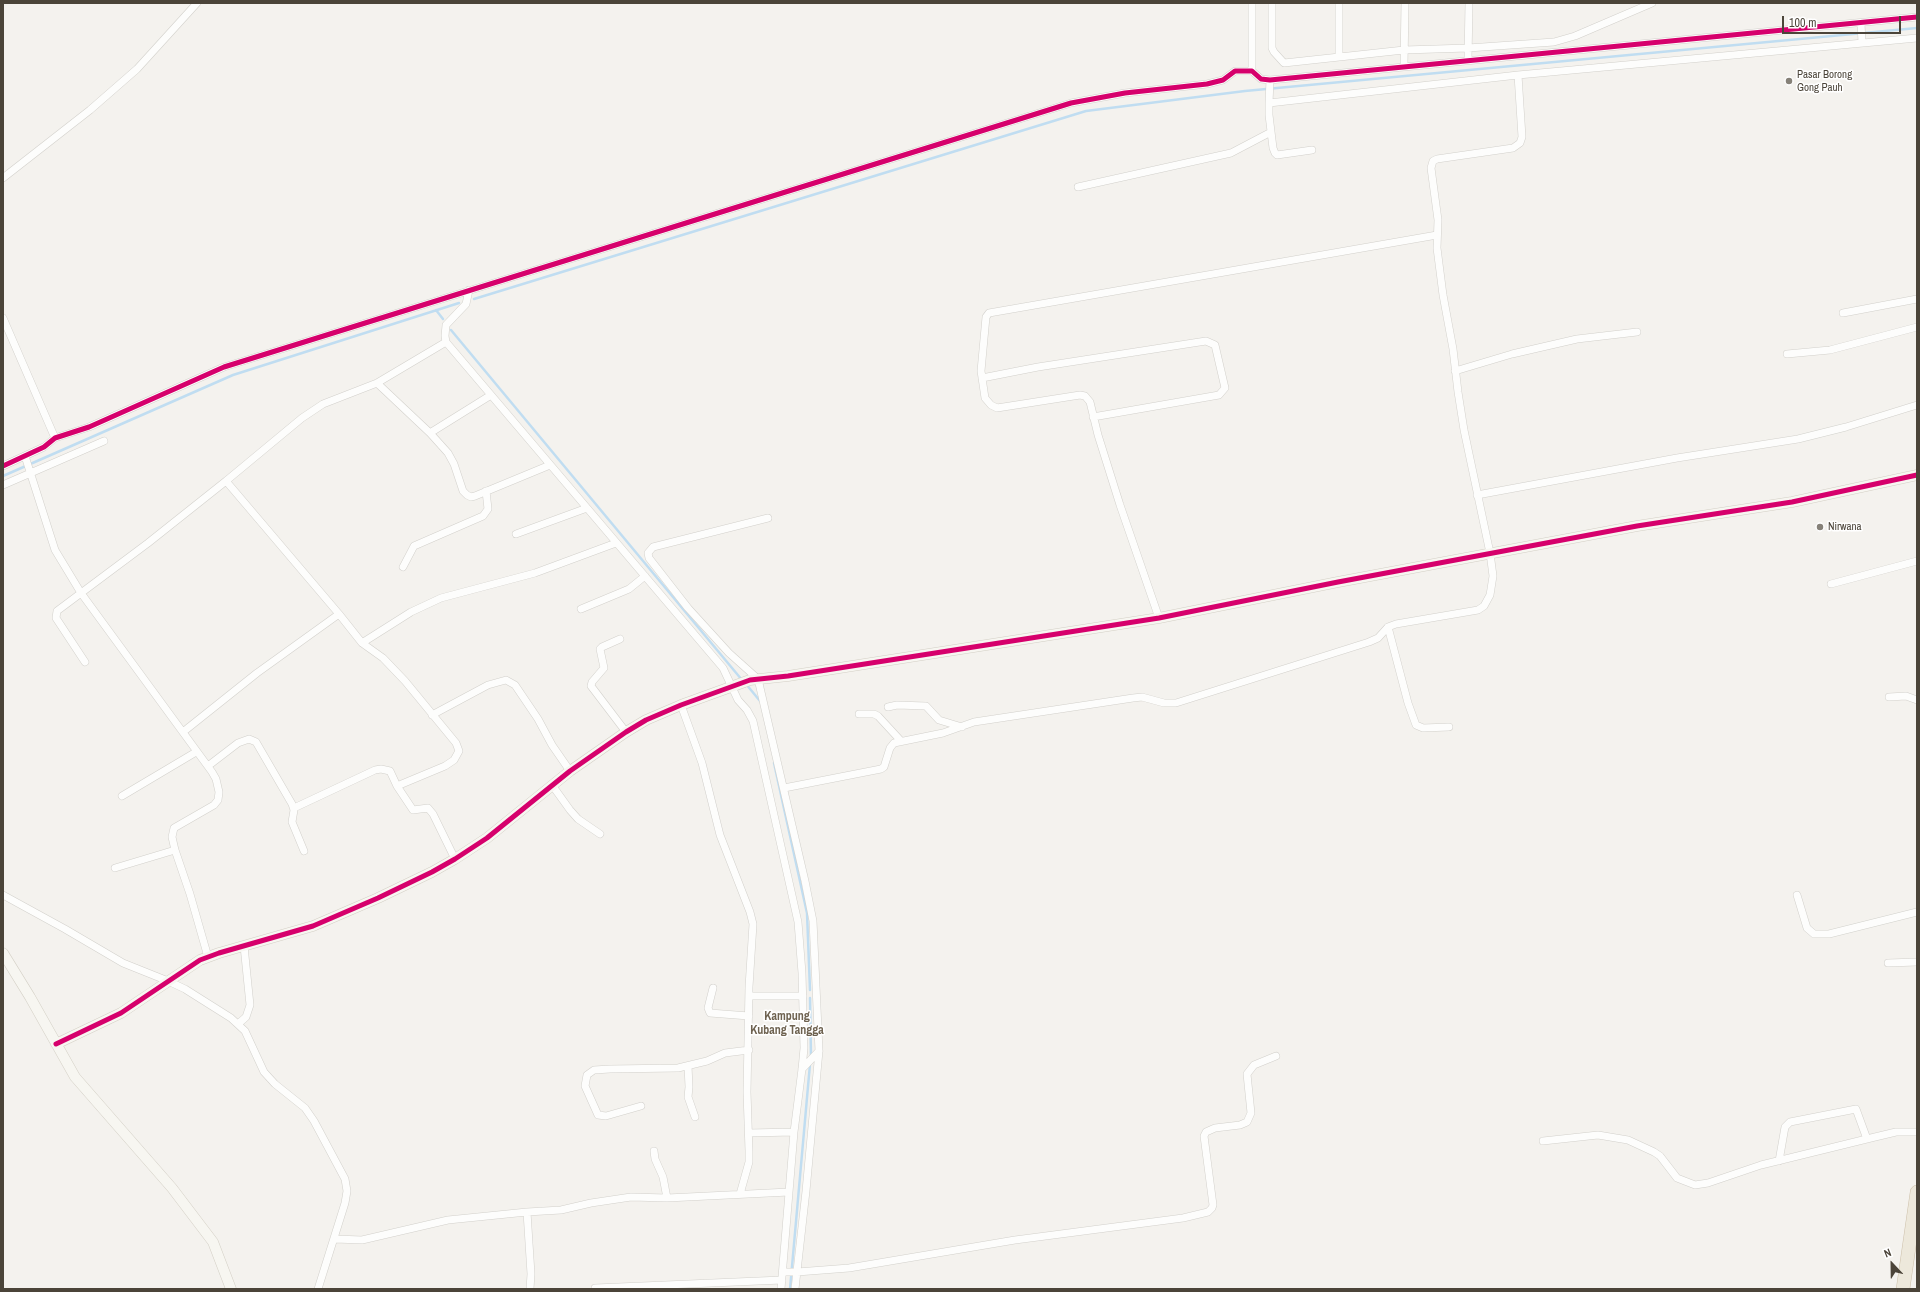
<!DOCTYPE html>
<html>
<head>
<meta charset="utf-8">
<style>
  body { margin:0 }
  #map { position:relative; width:1920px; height:1292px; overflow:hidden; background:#f4f2ee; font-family:"Archivo Narrow",sans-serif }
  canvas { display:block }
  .frame { position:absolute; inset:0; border:4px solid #4b4439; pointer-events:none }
  .north { position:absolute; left:1872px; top:1244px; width:40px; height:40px; -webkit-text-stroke:3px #fff; paint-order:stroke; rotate:338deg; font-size:11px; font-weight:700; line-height:16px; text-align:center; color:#4b4439 }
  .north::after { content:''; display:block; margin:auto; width:14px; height:18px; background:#4b4439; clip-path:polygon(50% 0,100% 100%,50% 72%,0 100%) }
  .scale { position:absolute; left:1782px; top:16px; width:119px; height:18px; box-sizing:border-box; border:2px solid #4b4439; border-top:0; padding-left:5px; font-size:12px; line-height:14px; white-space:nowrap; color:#4b4439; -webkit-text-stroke:3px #fff; paint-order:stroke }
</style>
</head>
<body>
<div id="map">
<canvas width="1920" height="1292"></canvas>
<div class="frame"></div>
<div class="north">N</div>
<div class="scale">100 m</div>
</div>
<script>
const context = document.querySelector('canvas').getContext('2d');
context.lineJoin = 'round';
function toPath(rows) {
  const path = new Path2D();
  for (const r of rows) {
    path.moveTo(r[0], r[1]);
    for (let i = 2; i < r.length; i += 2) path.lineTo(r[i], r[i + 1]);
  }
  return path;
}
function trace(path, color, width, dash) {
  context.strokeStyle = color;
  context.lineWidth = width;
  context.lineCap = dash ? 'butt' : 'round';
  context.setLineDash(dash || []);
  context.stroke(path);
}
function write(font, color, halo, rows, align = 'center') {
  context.font = font + ' "Archivo Narrow",sans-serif';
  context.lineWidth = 3;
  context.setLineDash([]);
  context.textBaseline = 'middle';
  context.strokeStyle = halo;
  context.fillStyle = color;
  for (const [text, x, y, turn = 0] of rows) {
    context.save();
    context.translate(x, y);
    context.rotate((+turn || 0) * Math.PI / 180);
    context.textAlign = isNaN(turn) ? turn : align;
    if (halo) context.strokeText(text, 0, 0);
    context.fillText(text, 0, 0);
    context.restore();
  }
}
const stream = toPath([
  [474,299,1086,111,1245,91,1917,28],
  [436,310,443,319],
  [451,330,742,680],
  [3,476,233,375,459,303],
  [746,684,760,701],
  [774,763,807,913,810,990],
  [810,998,811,1057],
  [790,1289,810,1064]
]);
const street = toPath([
  [1272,3,1272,48,1274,52,1284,63,1404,50,1468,48,1554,42,1575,36,1652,3],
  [1339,3,1339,57],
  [1861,23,1862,43],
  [1468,60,1469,3],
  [1404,66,1405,3],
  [1252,71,1252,3],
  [1270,80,1269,103,1518,75,1917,38],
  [1269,103,1269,115,1273,148,1275,153,1277,155,1312,150],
  [3,178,90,110,137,69,197,3],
  [1078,187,1231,153,1271,132],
  [469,290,466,304,446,325,445,336,446,342,723,668,738,700,747,710,753,721,798,922,802,973,804,1048,802,1069,794,1132,781,1289],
  [1843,313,1917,299],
  [3,318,55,438],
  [1787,354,1830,350,1917,327],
  [1455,371,1512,354,1577,339,1637,332],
  [982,378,1038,367,1206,341,1215,345,1225,388,1219,395,1093,417],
  [377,383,430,433,448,453,454,464,463,491,467,495,471,497,475,496,550,465],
  [430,433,491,395],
  [25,456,55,550,81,593,212,772,216,779,219,792,218,800,214,805,174,828,172,837,175,850],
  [3,466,44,447,55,438,89,427,224,367,1071,103,1125,93,1207,84,1223,80,1235,71,1252,71,1261,79,1270,80,1917,17],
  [3,485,104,441],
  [1477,495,1677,458,1798,439,1846,427,1917,405],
  [768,518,653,547,648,553,649,558,688,608,729,653,758,679,805,881,813,921,819,1051,806,1191,795,1289],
  [516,534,587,508],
  [403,567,414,546,483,516,488,509,486,491],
  [1831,584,1917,561],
  [581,609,629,589,645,576],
  [339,614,226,481,302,418,323,404,377,383,446,342],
  [1159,618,1120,505,1098,435,1090,402,1085,396,1080,395,997,408,991,405,985,398,981,371,986,317,989,313,1437,235],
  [1388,627,1408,703,1416,725,1423,728,1449,727],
  [620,639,602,647,600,649,604,668,592,682,591,686,626,732],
  [362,643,411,612,441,598,535,573,616,543],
  [85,662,56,618,57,611,148,543,226,481],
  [1889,697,1906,696,1917,700],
  [681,705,702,763,720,835,750,912,753,924,749,987,747,1092,749,1151,749,1162,740,1194],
  [888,707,897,705,926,706,939,720,962,727],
  [859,714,874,714,878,716,901,741],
  [432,715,488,685,506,680,515,685,538,719,552,745,570,771],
  [183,732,257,673,339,614,362,643,383,658,405,681,456,743,459,751,454,760,445,766,397,786,413,810,428,808,433,814,455,859],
  [208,766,238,743,249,739,256,742,292,804,294,810,292,822,304,851],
  [552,785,570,810,578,819,600,834],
  [784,788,881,769,884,767,890,748,894,743,943,733,974,722,1133,698,1142,697,1164,703,1176,703,1369,642,1378,638,1388,627,1396,624,1478,610,1484,606,1490,595,1493,576,1490,553,1464,430,1458,392,1453,349,1443,295,1437,248,1438,220,1431,168,1433,161,1437,159,1513,148,1520,143,1522,137,1518,75],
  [122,796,196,752],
  [294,808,375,770,381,769,390,771,397,786],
  [115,868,175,850,190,894,208,957],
  [3,895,65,929,123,963,168,981,185,989,231,1018,245,1031,264,1072,275,1084,305,1108,314,1121,345,1179,347,1191,345,1203,318,1289],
  [1797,895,1807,928,1814,934,1829,934,1917,912],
  [1888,963,1917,962],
  [713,988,708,1008,710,1013,749,1016],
  [749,996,803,996],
  [238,1024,246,1017,250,1005,244,946],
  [688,1066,689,1087,688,1097,695,1117],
  [802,1069,819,1051],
  [641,1106,606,1116,598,1115,585,1086,587,1075,594,1070,610,1069,678,1068,707,1061,725,1053,749,1050],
  [749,1133,794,1132],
  [1543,1141,1598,1135,1628,1140,1654,1152,1660,1156,1677,1178,1695,1185,1708,1183,1761,1165,1875,1137,1896,1132,1917,1132],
  [654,1151,655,1159,663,1177,667,1198],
  [1779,1161,1785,1127,1790,1122,1856,1109,1867,1139],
  [335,1239,362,1240,448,1220,527,1212],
  [783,1272,797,1272,849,1268,1015,1240,1183,1218,1208,1212,1212,1208,1213,1205,1204,1136,1206,1132,1215,1128,1240,1125,1247,1122,1251,1113,1247,1074,1254,1065,1276,1056],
  [595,1288,782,1280],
  [530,1289,531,1274,527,1212,561,1210,591,1203,631,1197,667,1198,789,1192]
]);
const secondary = toPath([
  [3,953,30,997,75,1077,172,1188,213,1242,231,1289],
  [56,1044,121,1013,200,960,219,953,313,926,378,898,432,872,455,859,487,838,570,771,626,732,646,720,681,705,750,680,788,676,1159,618,1338,582,1637,526,1792,502,1917,475]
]);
const highway = toPath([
  [1903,1289,1917,1192]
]);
const cycleway = toPath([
  [3,466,44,447,55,438,89,427,224,367,1071,103,1125,93,1207,84,1223,80,1235,71,1252,71,1261,79,1270,80,1917,17],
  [56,1044,121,1013,200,960,219,953,313,926,378,898,432,872,455,859,487,838,570,771,626,732,646,720,681,705,750,680,788,676,1159,618,1338,582,1637,526,1792,502,1917,475]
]);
const markers = [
  [1789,81,4,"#868178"],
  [1820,527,4,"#868178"]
];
const poiNames = [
  ["Pasar Borong",1797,75],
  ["Gong Pauh",1797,88],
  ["Nirwana",1828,527]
];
const neighbourhoodNames = [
  ["Kampung",787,1017],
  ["Kubang Tangga",787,1031]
];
trace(stream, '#c0ddf1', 2.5);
trace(street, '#d2d0cb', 8);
trace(secondary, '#d3cfc5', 11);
trace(highway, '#ccbfa9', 14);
trace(street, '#fdfdfc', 7);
trace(secondary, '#f7f6f1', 10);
trace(highway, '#ede8db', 13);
trace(cycleway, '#d6006c', 5);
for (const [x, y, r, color] of markers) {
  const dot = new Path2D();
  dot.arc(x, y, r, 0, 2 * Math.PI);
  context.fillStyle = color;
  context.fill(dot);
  trace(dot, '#fff', 1.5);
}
write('11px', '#4b4439', '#fff', poiNames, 'left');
write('bold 12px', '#6e6250', '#fff', neighbourhoodNames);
</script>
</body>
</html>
